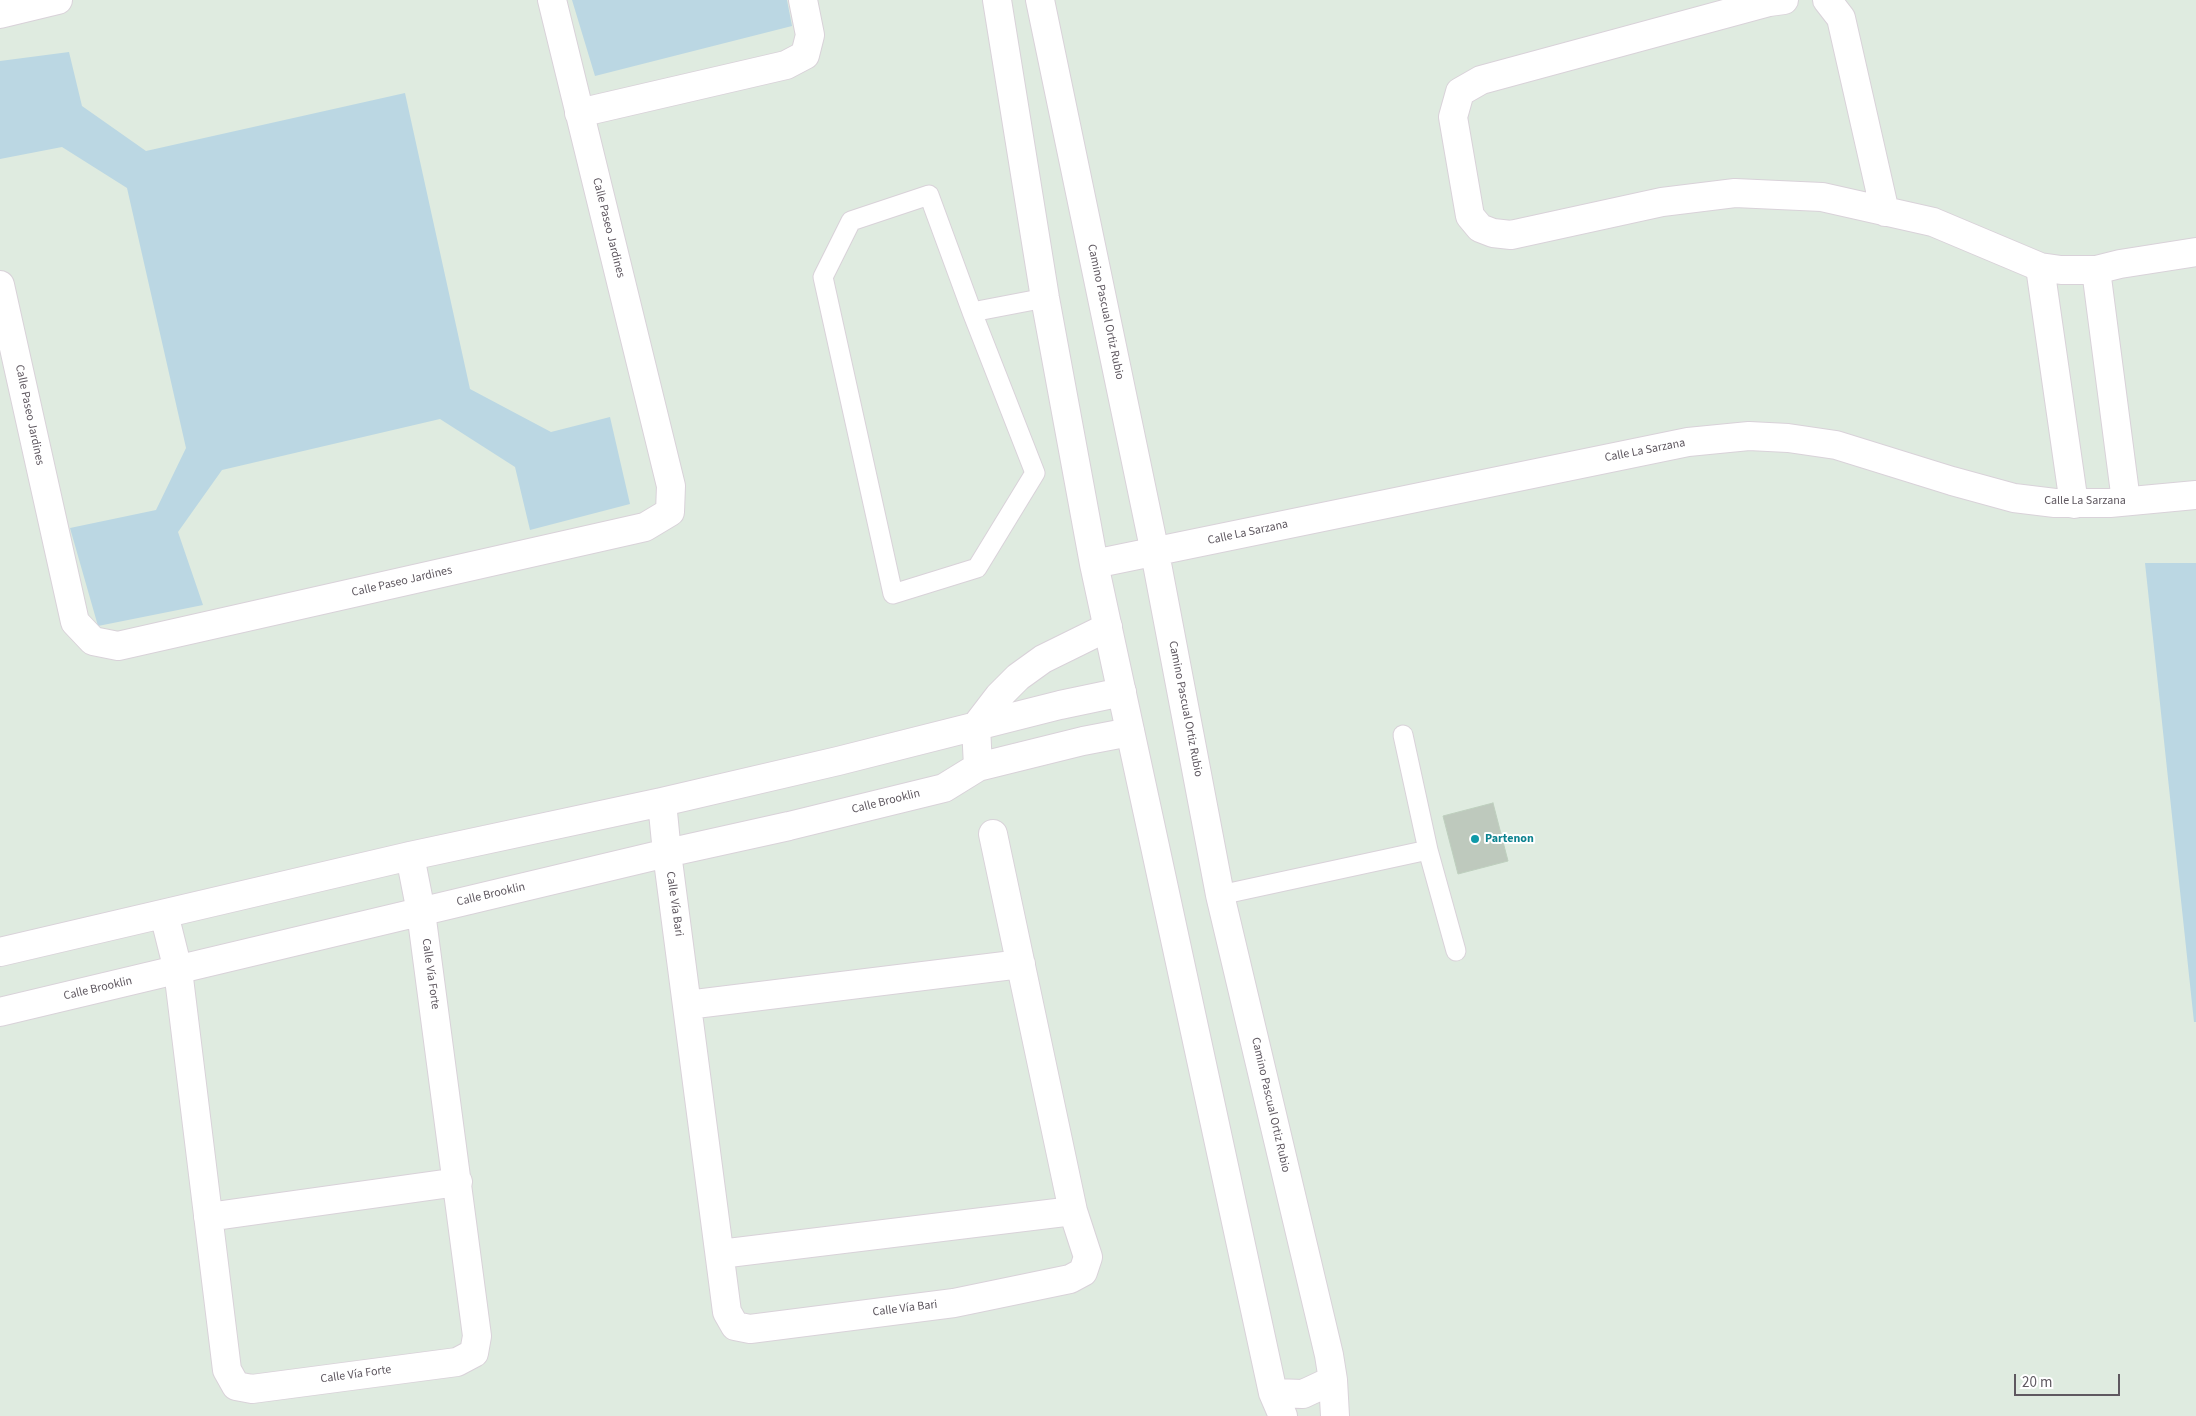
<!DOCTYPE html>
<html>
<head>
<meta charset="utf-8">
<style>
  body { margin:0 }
  #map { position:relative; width:2196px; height:1416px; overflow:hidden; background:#dfebe0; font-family:"Source Sans 3",sans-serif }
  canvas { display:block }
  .scale { position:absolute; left:2014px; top:1374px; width:106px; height:22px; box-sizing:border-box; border:2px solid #5f5860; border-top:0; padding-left:6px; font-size:15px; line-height:18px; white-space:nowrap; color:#5f5860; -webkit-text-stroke:4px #fff; paint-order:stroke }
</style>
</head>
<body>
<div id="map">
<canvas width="2196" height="1416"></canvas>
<div class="scale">20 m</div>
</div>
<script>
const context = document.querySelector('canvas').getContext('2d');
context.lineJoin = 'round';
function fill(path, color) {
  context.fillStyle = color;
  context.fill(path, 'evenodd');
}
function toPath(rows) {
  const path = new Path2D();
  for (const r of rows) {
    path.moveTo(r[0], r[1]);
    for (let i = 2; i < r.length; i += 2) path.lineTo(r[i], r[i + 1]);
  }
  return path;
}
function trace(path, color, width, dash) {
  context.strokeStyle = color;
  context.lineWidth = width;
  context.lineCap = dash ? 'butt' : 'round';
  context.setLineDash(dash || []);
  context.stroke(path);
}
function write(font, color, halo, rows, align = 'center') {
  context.font = font + ' "Source Sans 3",sans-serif';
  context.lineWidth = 4;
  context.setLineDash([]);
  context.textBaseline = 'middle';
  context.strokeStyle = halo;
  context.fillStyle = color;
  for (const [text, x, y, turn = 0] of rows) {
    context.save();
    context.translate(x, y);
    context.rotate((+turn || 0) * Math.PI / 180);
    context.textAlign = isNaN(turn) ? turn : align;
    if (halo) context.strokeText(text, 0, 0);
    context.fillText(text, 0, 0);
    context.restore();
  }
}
const green = toPath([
  [572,0,787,0,792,26,595,76],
  [69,52,82,106,146,151,405,93,470,389,551,432,610,417,630,504,530,530,515,467,440,419,222,470,178,532,203,605,98,626,70,528,156,510,186,448,127,188,62,147,0,159,0,61],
  [2145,563,2196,563,2196,1022,2194,1022]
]);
const building = toPath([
  [1493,803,1508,861,1458,874,1443,816,1493,803]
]);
const service = toPath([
  [972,312,929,195,851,221,823,277,893,594,977,568,1035,473,972,312,1045,298],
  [1403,735,1428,850],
  [1220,895,1428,850,1456,951]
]);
const minor = toPath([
  [1784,0,1769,2,1481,80,1460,92,1453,117,1470,216,1480,228,1493,233,1511,235,1662,202,1735,193,1822,197,1933,222,2040,267,2061,270,2096,270,2120,264,2196,252],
  [1827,0,1841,18,1885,212],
  [0,14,58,0],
  [579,113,786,65,805,55,810,35,803,0],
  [2040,267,2074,504],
  [2096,270,2126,501],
  [0,285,75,622,93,641,118,646,645,527,670,512,671,486,552,0],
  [978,767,976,726,999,696,1018,677,1043,659,1108,627],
  [662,802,667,853,727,1312,735,1326,750,1329,954,1303,1070,1279,1083,1272,1088,1257,1073,1211,993,834],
  [164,914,178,970,227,1370,236,1386,252,1389,457,1362,474,1353,477,1336,421,912,410,856],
  [0,952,410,856,662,802,838,761,1060,705,1122,692],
  [687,1005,1021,964],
  [0,1012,667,853,789,826,944,788,978,767,1083,741,1130,732],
  [208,1217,458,1182],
  [720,1254,1073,1211]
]);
const tertiary = toPath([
  [997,0,1045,298,1094,564,1273,1393,1283,1416],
  [1040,0,1155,553,1220,895,1329,1355,1333,1380,1335,1416],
  [1094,564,1688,442,1749,436,1788,438,1836,445,1952,481,2014,498,2055,503,2110,503,2196,495],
  [1273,1393,1303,1394,1333,1380]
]);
const markers = [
  [1475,839,5,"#0f9aa8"]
];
const streetNames = [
  ["Calle Paseo Jardines",608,228,76],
  ["Camino Pascual Ortiz Rubio",1105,312,78],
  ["Calle Paseo Jardines",29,415,78],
  ["Calle La Sarzana",1645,451,-11],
  ["Calle La Sarzana",2085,501],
  ["Calle La Sarzana",1248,533,-12],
  ["Calle Paseo Jardines",402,582,-13],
  ["Camino Pascual Ortiz Rubio",1185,709,79],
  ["Calle Brooklin",886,802,-14],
  ["Calle Brooklin",491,895,-13],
  ["Calle Vía Bari",674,904,82],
  ["Calle Vía Forte",430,974,82],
  ["Calle Brooklin",98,989,-13],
  ["Camino Pascual Ortiz Rubio",1270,1105,77],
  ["Calle Vía Bari",905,1309,-7],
  ["Calle Vía Forte",356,1375,-8]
];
const cultureNames = [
  ["Partenon",1485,839]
];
fill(green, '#bbd7e3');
fill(building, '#bec9bd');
trace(building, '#becfbe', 1);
trace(service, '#d9d2d9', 21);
trace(minor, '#d9d2d9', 30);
trace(tertiary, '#d9d2d9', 30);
trace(service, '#fff', 19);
trace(minor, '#fff', 28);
trace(tertiary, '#fff', 28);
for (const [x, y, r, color] of markers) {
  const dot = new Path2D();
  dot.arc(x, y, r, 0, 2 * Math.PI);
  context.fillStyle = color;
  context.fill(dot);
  trace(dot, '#fff', 2);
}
write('12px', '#5f5860', '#fff', streetNames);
write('bold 12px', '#0d838f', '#fff', cultureNames, 'left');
</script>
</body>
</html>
